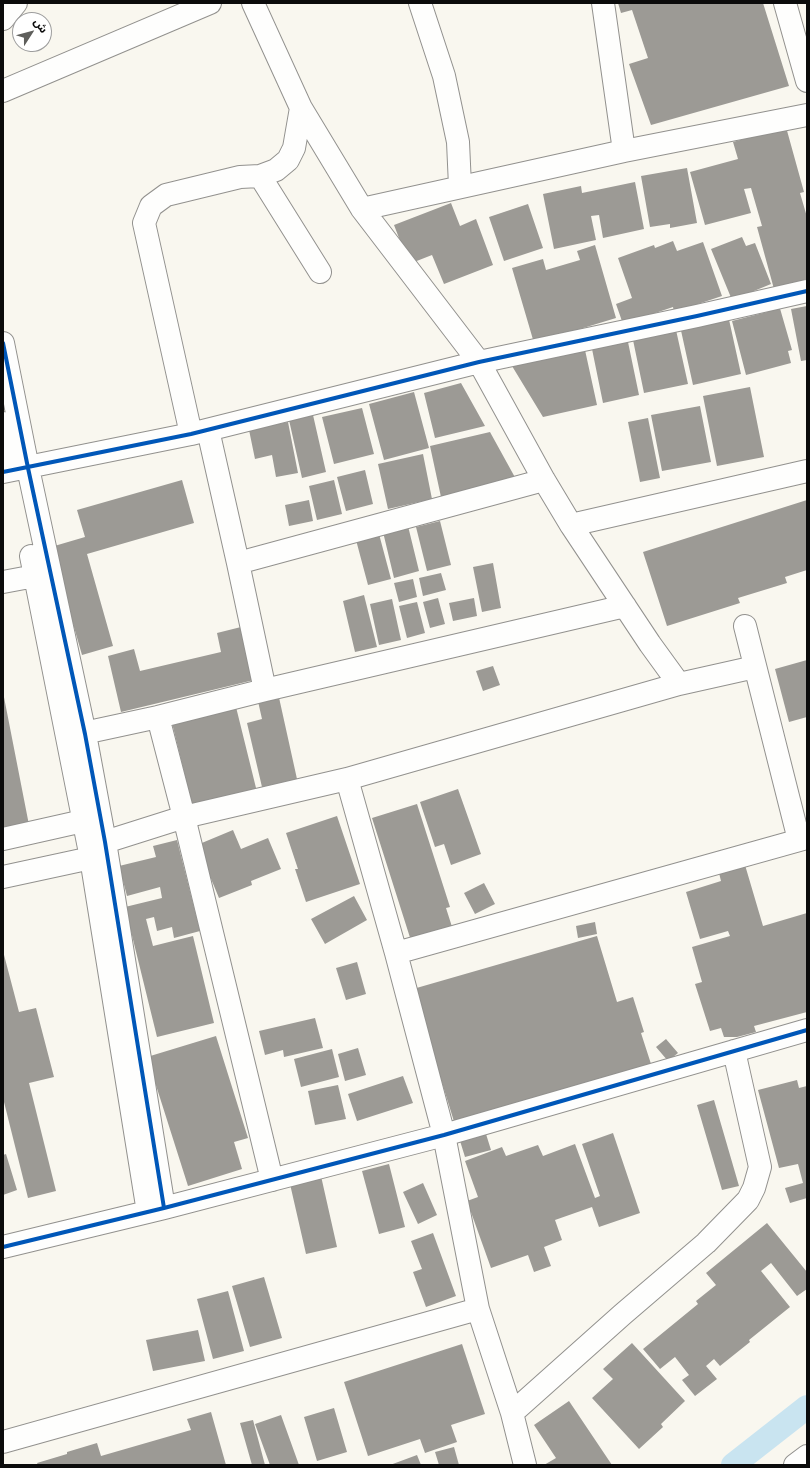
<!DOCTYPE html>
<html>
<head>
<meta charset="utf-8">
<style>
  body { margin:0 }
  #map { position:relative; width:810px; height:1468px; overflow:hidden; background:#f9f7ef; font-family:"Libre Baskerville","Noto Sans Arabic",serif }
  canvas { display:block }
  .frame { position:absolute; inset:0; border:4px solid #0b0b0b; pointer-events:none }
  .north { position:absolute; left:12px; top:12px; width:40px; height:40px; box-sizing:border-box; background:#fff; border:1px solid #9d9d9d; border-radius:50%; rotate:54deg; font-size:11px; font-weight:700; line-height:16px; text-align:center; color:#0b0b0b }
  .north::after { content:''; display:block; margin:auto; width:14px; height:18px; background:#5e5e5b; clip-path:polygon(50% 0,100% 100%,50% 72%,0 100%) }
</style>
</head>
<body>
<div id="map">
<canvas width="810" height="1468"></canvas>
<div class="frame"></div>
<div class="north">ش</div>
</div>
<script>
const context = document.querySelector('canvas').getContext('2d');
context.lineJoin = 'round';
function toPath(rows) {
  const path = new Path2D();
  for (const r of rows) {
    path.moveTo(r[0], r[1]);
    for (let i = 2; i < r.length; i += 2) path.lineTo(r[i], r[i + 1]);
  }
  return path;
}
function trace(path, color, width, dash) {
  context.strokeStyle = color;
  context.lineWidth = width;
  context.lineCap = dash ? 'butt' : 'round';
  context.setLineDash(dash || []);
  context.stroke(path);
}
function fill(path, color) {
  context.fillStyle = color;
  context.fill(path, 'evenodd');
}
const canal = toPath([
  [733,1465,807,1407]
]);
const building = toPath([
  [618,3,763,3,789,86,651,125,629,64,648,58,632,10,621,13],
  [786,127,804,192,800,193,807,217,807,279,774,289,757,227,762,226,751,188,744,189,751,213,705,225,690,172,738,159,733,142],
  [687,168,697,223,670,228,670,224,650,227,641,176],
  [635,182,644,229,603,238,599,215,591,216,596,240,554,249,543,194,581,186,582,193],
  [451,203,460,226,476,219,493,265,444,284,432,255,409,264,394,225],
  [528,204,543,248,504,261,489,217],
  [742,237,746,246,755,243,771,284,732,300,711,249],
  [673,241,677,251,703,242,722,296,674,312,673,307,623,324,616,304,632,298,618,258,654,245,655,248],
  [595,245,616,318,534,343,512,268,543,259,546,270,580,260,577,251],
  [779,305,792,350,788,351,791,363,746,375,732,321,767,312,766,308],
  [807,306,807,360,801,361,791,309],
  [728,315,741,374,693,385,680,326],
  [676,330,688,384,644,393,633,340],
  [628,342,639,395,603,403,592,349],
  [585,350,597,405,543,417,512,366],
  [461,383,485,426,435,438,424,393],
  [750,387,764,457,717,466,703,396],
  [414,392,429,448,384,460,369,404],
  [700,406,711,462,662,471,651,415],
  [362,408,374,454,334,464,322,417],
  [313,415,326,472,302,478,289,420],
  [648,418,660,478,640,482,628,422],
  [288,422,298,473,276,477,272,455,255,459,249,430],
  [490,432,517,481,441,497,430,446],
  [423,454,432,499,388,509,378,464],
  [365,470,373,504,346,511,337,477],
  [182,480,194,523,87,554,113,646,82,655,51,547,85,537,77,510],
  [334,480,342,514,317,520,309,486],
  [309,500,313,521,289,526,285,505],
  [807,500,807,570,785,577,787,583,738,598,740,603,667,626,643,552],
  [440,521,451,565,427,571,416,527],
  [408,526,419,571,394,578,383,532],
  [379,534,391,579,368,585,356,540],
  [493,563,501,608,482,612,473,567],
  [441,573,446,590,423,596,419,578],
  [413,579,417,597,399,602,394,583],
  [364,595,377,647,355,652,343,601],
  [438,598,445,624,430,628,423,602],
  [474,598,477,616,453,621,449,603],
  [392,599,401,640,379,645,370,604],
  [417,602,425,633,407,638,399,606],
  [241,627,254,680,121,712,108,656,134,649,140,671,221,652,217,633],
  [807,660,807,717,789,722,775,669],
  [493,666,500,685,483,691,476,671],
  [3,692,29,825,3,830],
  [278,693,297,779,262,787,247,723,262,719,257,697],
  [236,707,257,792,193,808,172,723],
  [458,789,481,854,451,865,444,844,435,847,420,802],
  [417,804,450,907,446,908,454,933,413,947,372,818],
  [337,816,360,884,306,902,295,869,298,869,286,833],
  [233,830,241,849,268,838,281,869,251,881,252,885,219,898,197,845],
  [177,840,200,931,174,938,172,927,157,931,154,917,146,919,153,946,193,936,214,1023,157,1037,125,907,162,898,160,887,127,896,119,866,156,857,153,846],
  [745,865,763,926,807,913,807,1012,754,1026,756,1032,737,1037,724,1037,721,1028,710,1031,695,984,702,982,692,947,730,936,728,931,700,939,686,892,721,881,719,873],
  [484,883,495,904,475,914,464,893],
  [354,896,367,920,325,944,311,919],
  [595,922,597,934,578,938,576,926],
  [597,936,617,1002,633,997,644,1032,641,1033,652,1067,481,1118,491,1150,465,1157,413,989],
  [3,951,19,1012,36,1008,54,1077,29,1083,56,1191,28,1198,3,1098],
  [357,962,366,994,346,1000,336,968],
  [315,1018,323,1048,284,1057,283,1050,265,1055,259,1031],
  [216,1036,248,1138,234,1142,242,1169,188,1186,147,1057],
  [666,1039,678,1053,668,1061,656,1047],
  [358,1048,366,1075,345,1081,338,1054],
  [332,1049,339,1077,301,1087,294,1059],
  [403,1076,413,1103,357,1121,348,1094],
  [797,1080,799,1088,807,1086,807,1198,790,1203,785,1188,803,1183,798,1164,779,1168,758,1090],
  [338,1085,346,1119,315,1125,308,1091],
  [714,1100,739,1186,722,1190,697,1105],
  [613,1133,640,1213,599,1227,592,1207,555,1220,562,1240,544,1247,551,1266,534,1272,528,1255,491,1268,467,1201,478,1197,465,1161,502,1147,506,1156,538,1145,543,1156,575,1144,595,1198,600,1196,582,1144],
  [6,1154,17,1190,3,1195,3,1155],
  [389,1164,405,1227,379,1234,362,1171],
  [321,1176,337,1247,306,1254,290,1184],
  [423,1183,437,1215,418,1224,403,1192],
  [767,1223,807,1272,807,1289,797,1296,771,1263,761,1271,790,1307,749,1340,750,1342,720,1366,714,1359,706,1366,717,1379,695,1396,682,1380,689,1375,675,1357,660,1369,643,1349,698,1304,696,1301,716,1285,706,1273],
  [433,1233,456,1296,426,1307,413,1272,422,1269,411,1241],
  [264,1277,282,1338,250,1347,232,1286],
  [228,1291,244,1351,213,1359,197,1299],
  [198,1330,205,1361,153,1371,146,1340],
  [632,1343,685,1401,661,1424,663,1427,639,1449,592,1398,613,1379,603,1369],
  [462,1344,485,1414,451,1425,457,1442,425,1453,420,1439,368,1456,344,1382],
  [569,1401,612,1465,544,1465,556,1458,534,1425],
  [334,1408,347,1452,317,1461,304,1417],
  [211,1412,226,1465,38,1465,37,1463,67,1454,67,1452,97,1443,101,1456,191,1430,187,1419],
  [281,1415,299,1465,270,1465,255,1424],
  [253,1420,265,1465,252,1465,240,1423],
  [454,1447,459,1465,439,1465,435,1452],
  [417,1455,421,1465,390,1465]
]);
const minor = toPath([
  [253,3,301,108,362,209,479,362,544,480,571,525,650,644,679,684],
  [420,3,444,76,458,142,460,186],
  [603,3,624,151],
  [785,3,807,81],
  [3,19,16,3],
  [3,91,210,3],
  [260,176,320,272],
  [362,209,624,151,807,115],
  [3,343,28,468,85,734,105,842,164,1208],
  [3,423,11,461],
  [208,430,238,563,265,690],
  [191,434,144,223,151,206,166,195,240,177,260,176,276,170,288,160,294,148,301,108],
  [3,472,191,434,479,362,697,316,807,291],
  [571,525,807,471],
  [31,556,91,858,148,1212],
  [238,563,544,480],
  [3,582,35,576],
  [745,626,799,840],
  [158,717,184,817,272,1180],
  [70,736,158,717,265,690,625,606],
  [347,779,396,953,444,1135,478,1309,512,1413,525,1465],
  [3,839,83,821],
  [3,877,91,858,105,842,184,817,347,779,679,684,755,667],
  [396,953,807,838],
  [3,1247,164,1208,444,1135,807,1030],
  [512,1413,623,1314,706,1243,748,1200,754,1188,760,1167,734,1051],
  [3,1442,478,1309],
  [795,1465,807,1456]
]);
const cycleway = toPath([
  [3,343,28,468,85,734,105,842,164,1208],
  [3,472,191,434,479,362,697,316,807,291],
  [3,1247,164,1208,444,1135,807,1030]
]);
trace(canal, '#c9e4f0', 24);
fill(building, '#9c9a95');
trace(minor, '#92918e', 24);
trace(minor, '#fefefd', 22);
trace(cycleway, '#0057b8', 4);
</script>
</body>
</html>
